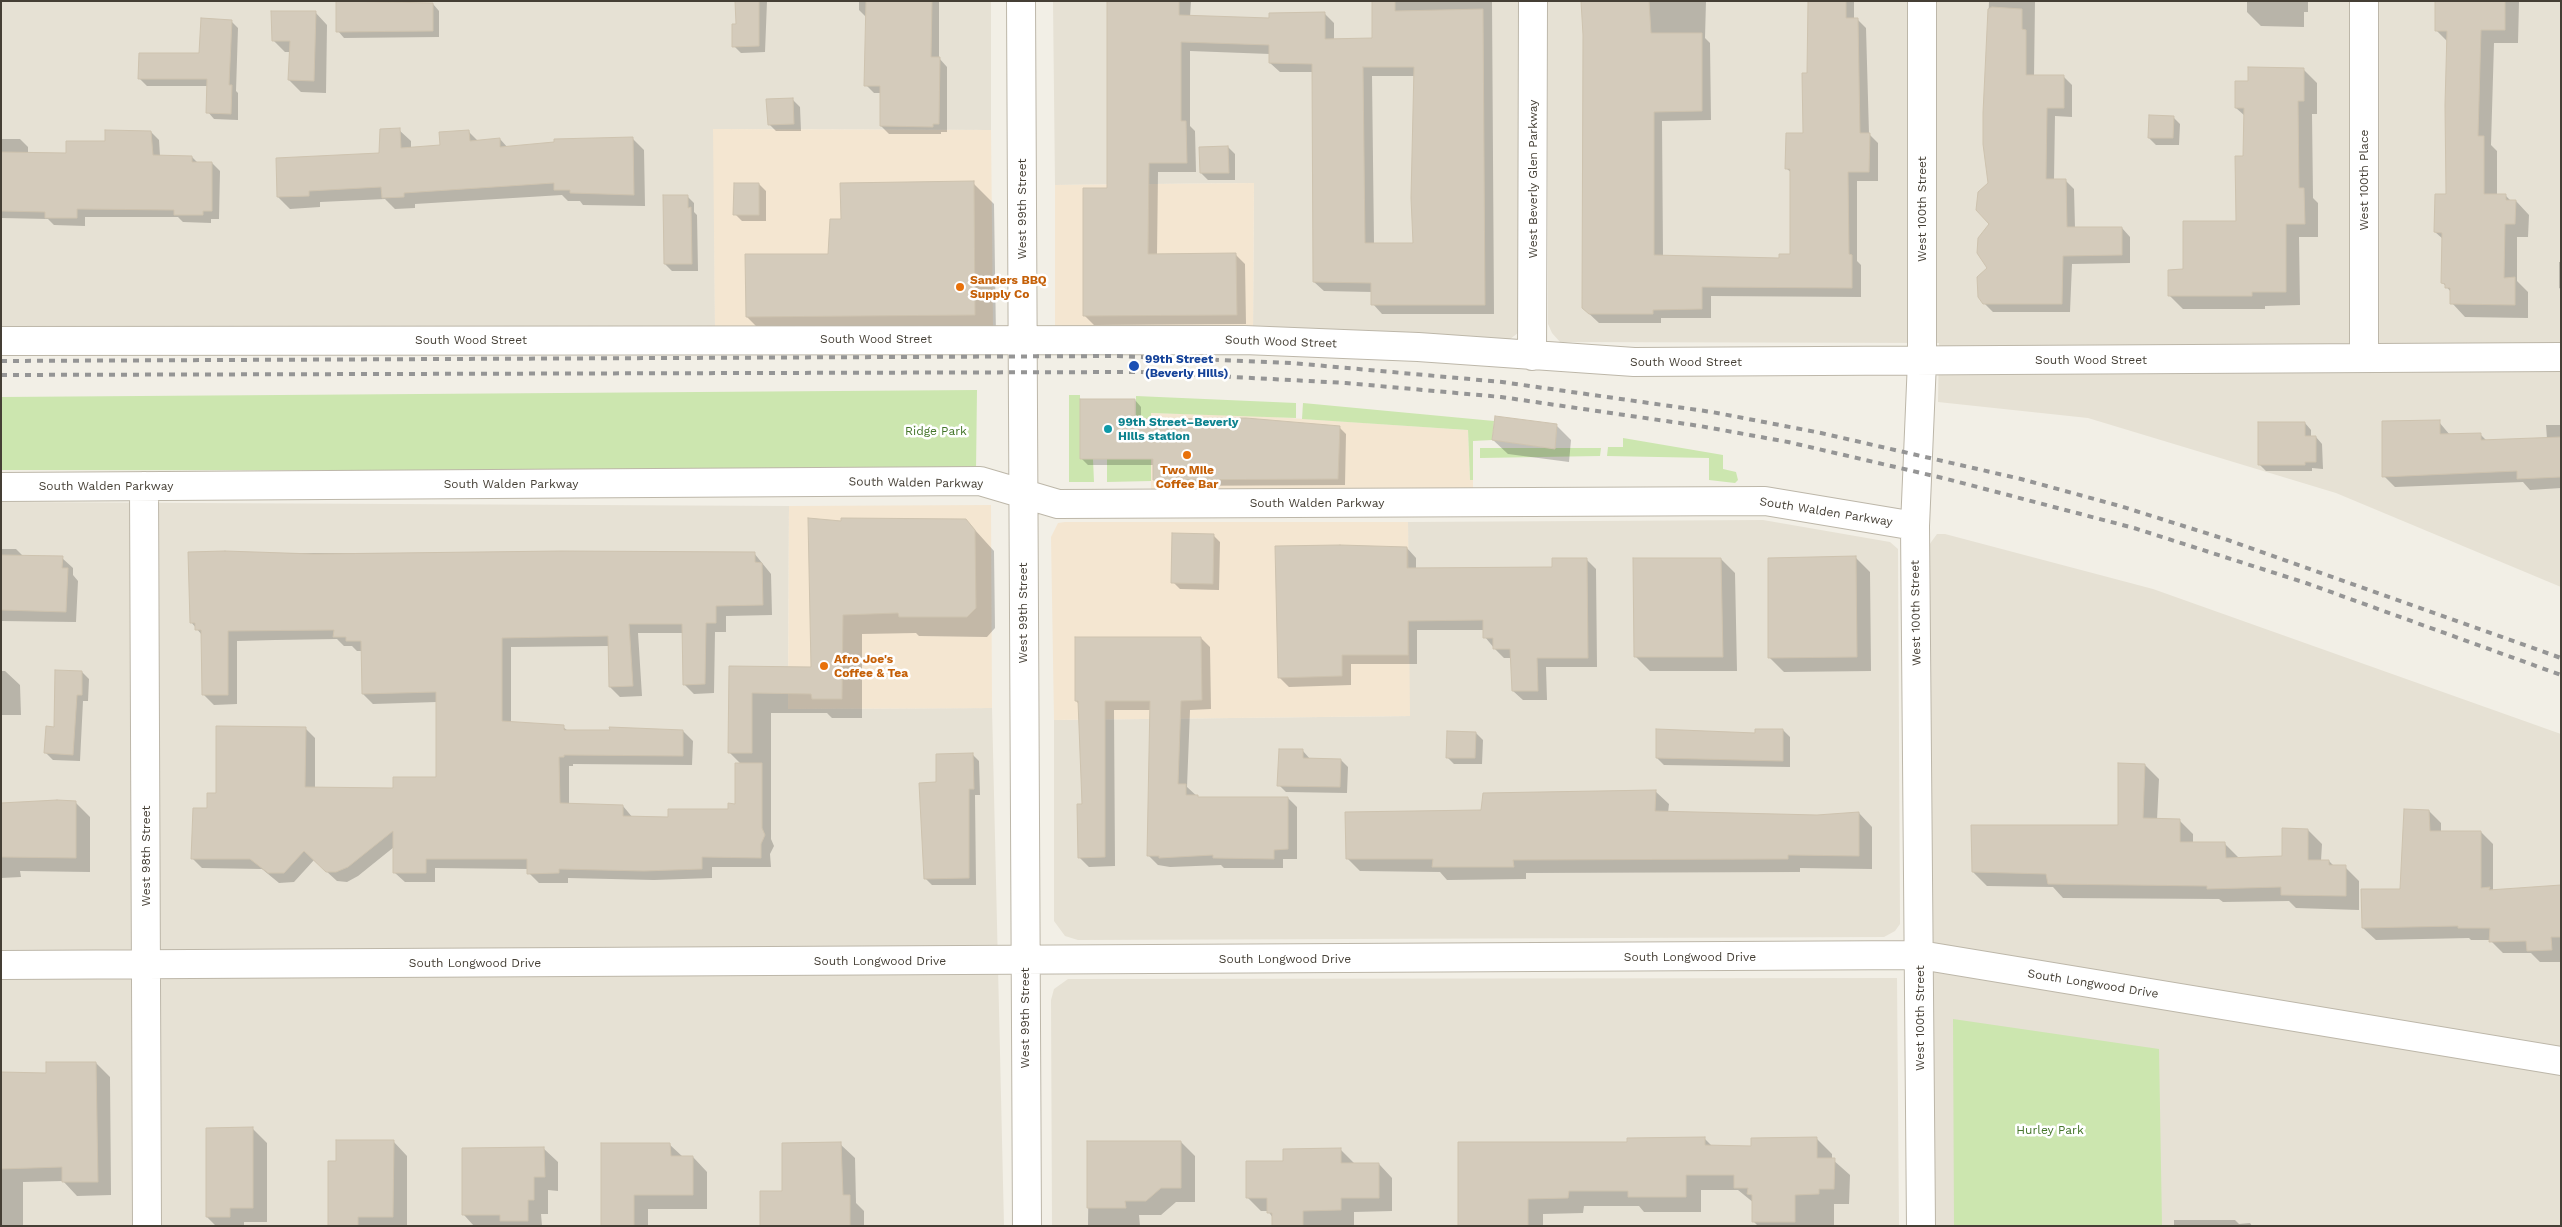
<!DOCTYPE html>
<html>
<head>
<meta charset="utf-8">
<style>
  body { margin:0 }
  #map { position:relative; width:2562px; height:1227px; overflow:hidden; background:#f2efe6; font-family:"Work Sans",sans-serif }
  canvas { display:block }
  .frame { position:absolute; inset:0; border:2px solid #453f35; pointer-events:none }
</style>
</head>
<body>
<div id="map">
<canvas width="2562" height="1227"></canvas>
<div class="frame"></div>
</div>
<script>
const context = document.querySelector('canvas').getContext('2d');
context.lineJoin = 'round';
function fill(path, color) {
  context.fillStyle = color;
  context.fill(path, 'evenodd');
}
function toPath(rows) {
  const path = new Path2D();
  for (const r of rows) {
    path.moveTo(r[0], r[1]);
    for (let i = 2; i < r.length; i += 2) path.lineTo(r[i], r[i + 1]);
  }
  return path;
}
function trace(path, color, width, dash) {
  context.strokeStyle = color;
  context.lineWidth = width;
  context.lineCap = dash ? 'butt' : 'round';
  context.setLineDash(dash || []);
  context.stroke(path);
}
function write(font, color, halo, rows, align = 'center') {
  context.font = font + ' "Work Sans",sans-serif';
  context.lineWidth = 5;
  context.setLineDash([]);
  context.textBaseline = 'middle';
  context.strokeStyle = halo;
  context.fillStyle = color;
  for (const [text, x, y, turn = 0] of rows) {
    context.save();
    context.translate(x, y);
    context.rotate((+turn || 0) * Math.PI / 180);
    context.textAlign = isNaN(turn) ? turn : align;
    if (halo) context.strokeText(text, 0, 0);
    context.fillText(text, 0, 0);
    context.restore();
  }
}
const residential = toPath([
  [1,1,991,1,991,130,714,129,715,328,530,326,1,328],
  [1053,1,1519,1,1518,333,1510,339,1498,339,1253,328,1254,183,1055,185],
  [1548,1,2561,1,2561,587,2336,493,2088,418,1938,402,1939,343,1560,342,1552,333,1548,324],
  [1,502,789,506,788,709,992,708,1004,1226,1,1226],
  [1763,520,1890,542,1898,549,1900,924,1895,931,1884,937,1078,940,1065,936,1054,921,1054,720,1409,716,1408,522],
  [1937,534,1945,534,2153,589,2561,734,2561,1226,1935,1226,1929,545],
  [1897,978,1899,1226,1052,1226,1051,1000,1054,989,1068,979]
]);
const commercial = toPath([
  [713,129,991,130,993,327,715,328],
  [1254,183,1253,328,1055,329,1055,185],
  [1150,413,1260,416,1468,430,1470,480,1473,480,1473,489,1151,491],
  [991,505,992,708,788,709,789,506],
  [1065,522,1408,522,1410,716,1054,720,1051,537,1058,523]
]);
const green = toPath([
  [977,390,976,471,1,470,1,397],
  [1069,395,1080,395,1080,458,1093,459,1094,482,1069,482],
  [1136,396,1296,403,1296,418,1151,413,1151,481,1107,482,1107,458,1135,458],
  [1303,403,1494,421,1492,440,1473,441,1473,480,1470,480,1468,430,1302,419],
  [1623,438,1723,455,1723,469,1736,472,1738,480,1735,483,1709,480,1709,458,1607,456,1608,447,1623,447],
  [1480,448,1601,448,1600,456,1480,458],
  [1953,1019,2159,1049,2162,1226,1954,1226]
]);
const shadow = toPath([
  [737,1,767,1,765,52,741,53,734,46,737,25],
  [859,1,939,1,939,58,947,67,947,132,941,132,941,134,889,134,881,126,882,93,874,93,866,85,867,18,859,10],
  [1108,1,1191,1,1190,17,1270,19,1325,14,1334,23,1334,40,1373,39,1373,1,1492,1,1494,314,1382,314,1373,304,1373,292,1324,291,1314,282,1313,72,1280,72,1270,63,1270,54,1190,51,1190,126,1195,131,1196,172,1158,172,1157,255,1236,255,1245,264,1246,324,1094,325,1084,315,1108,189],
  [1372,76,1415,76,1414,244,1374,244],
  [1582,1,1706,1,1705,38,1710,43,1711,120,1662,121,1663,256,1781,259,1792,255,1792,173,1787,169,1804,134,1808,74,1809,1,1854,1,1854,19,1857,19,1866,28,1869,134,1878,143,1878,181,1857,181,1857,261,1861,265,1861,297,1711,296,1711,318,1661,318,1661,323,1599,323,1583,308,1584,35],
  [1989,1,2035,1,2034,77,2064,77,2072,85,2072,117,2055,116,2054,180,2065,180,2074,189,2075,228,2122,228,2130,237,2130,263,2072,264,2070,312,1993,312,1984,303,1991,224,1989,183,1984,144],
  [2247,1,2308,1,2308,12,2304,12,2304,27,2261,26,2247,12],
  [2436,1,2519,1,2518,43,2494,43,2491,145,2497,151,2497,196,2506,196,2511,201,2516,201,2529,215,2528,237,2517,237,2517,281,2528,292,2528,318,2465,317,2452,303,2451,292,2443,283,2443,239,2435,232,2447,196,2448,42,2436,30],
  [433,4,439,11,439,37,344,38,338,31],
  [315,12,327,25,326,93,301,92,289,80,291,52,285,52,273,40],
  [231,21,238,28,236,91,238,93,238,120,214,119,208,112,208,86,147,86,140,79,200,54],
  [2303,69,2317,83,2317,114,2312,114,2313,198,2318,203,2318,237,2299,237,2300,305,2265,306,2265,309,2183,309,2169,295,2184,271,2237,222,2244,157,2245,116,2236,108,2250,82],
  [793,100,800,107,801,131,776,131,769,124],
  [2173,117,2180,124,2179,145,2156,145,2149,138],
  [399,130,411,141,411,149,441,146,469,132,478,141,500,139,508,148,633,139,644,150,645,206,583,205,580,201,568,201,562,195,415,204,415,208,395,209,385,199,320,202,320,207,290,209,278,197,380,155],
  [151,132,159,140,160,156,192,157,198,163,212,163,220,171,219,219,211,219,211,223,183,222,178,217,85,217,85,226,54,225,48,219,1,218,1,139,20,139,28,147,28,154,67,154],
  [1228,147,1235,154,1235,180,1208,180,1201,173],
  [973,183,994,204,996,336,768,338,747,317,830,255,842,220],
  [759,184,766,191,766,221,742,221,735,214],
  [687,196,694,203,694,212,697,215,698,271,672,271,665,264],
  [2559,262,2561,262,2561,289,2559,288],
  [1135,400,1141,407,1141,420,1339,427,1346,434,1345,485,1161,486,1154,480,1154,465,1088,465,1081,458],
  [2439,422,2450,435,2480,434,2487,441,2547,439,2546,425,2561,425,2561,488,2530,490,2523,482,2395,487,2384,476],
  [2305,423,2311,430,2311,437,2316,437,2322,444,2323,469,2312,468,2312,471,2266,471,2259,464],
  [1556,425,1571,440,1569,462,1508,454,1493,440],
  [966,520,994,551,995,628,987,637,919,636,916,633,862,634,862,718,832,718,827,713,771,713,771,839,774,846,770,854,771,867,712,867,712,878,654,880,568,878,568,883,539,883,529,873,529,869,435,868,435,882,405,882,395,873,394,847,358,876,347,882,337,881,314,860,294,882,279,883,262,869,202,868,192,858,208,809,217,794,305,728,315,738,315,788,394,790,437,778,437,702,373,704,363,694,362,651,357,651,352,646,344,646,337,639,275,640,237,641,237,704,214,705,204,695,202,635,191,622,190,553,754,553,771,574,772,615,726,616,726,632,715,632,714,693,694,694,684,684,683,633,638,633,642,696,620,697,610,687,609,646,511,647,511,723,563,727,568,731,683,731,693,741,692,765,573,764,573,766,569,766,569,805,623,806,633,818,669,818,729,810,736,805,741,764,729,752,731,668,812,668,842,523],
  [1213,535,1220,542,1219,590,1180,589,1173,582],
  [1407,548,1416,558,1416,569,1553,568,1586,559,1596,569,1597,667,1546,667,1547,700,1523,700,1513,691,1512,658,1504,658,1494,648,1485,637,1485,630,1417,630,1417,664,1351,664,1351,685,1289,687,1279,677],
  [1,549,16,549,24,557,62,558,73,568,73,575,78,581,76,622,1,621],
  [1856,558,1870,572,1871,671,1784,672,1769,657],
  [1721,559,1735,573,1737,671,1650,671,1635,656],
  [1201,638,1210,647,1211,709,1190,710,1187,787,1199,798,1288,798,1297,807,1297,859,1283,859,1283,868,1224,868,1221,865,1170,867,1158,865,1148,855,1151,710,1114,710,1115,866,1089,867,1079,857,1083,805,1079,704,1076,701],
  [1,671,5,671,20,685,21,715,1,715],
  [82,672,89,679,88,701,83,701,80,761,53,760,46,753],
  [1783,730,1790,737,1790,767,1664,765,1657,758],
  [1476,733,1483,740,1482,764,1454,764,1447,757],
  [1303,751,1310,759,1341,760,1348,767,1347,793,1286,792,1279,785],
  [972,754,979,761,980,795,975,795,976,885,932,885,925,878,937,783],
  [2145,765,2159,779,2157,820,2179,820,2193,834,2193,844,2225,844,2239,858,2283,858,2308,830,2322,844,2321,861,2329,861,2334,866,2345,867,2359,881,2359,910,2296,908,2289,901,2223,902,2219,899,2063,898,2053,887,1987,886,1973,872,2119,826],
  [1655,791,1669,804,1668,813,1817,816,1859,813,1872,827,1872,869,1800,868,1800,872,1526,873,1526,879,1447,880,1440,872,1360,871,1347,858,1483,811],
  [75,802,90,817,90,872,20,871,21,877,1,878,1,804],
  [2429,811,2441,823,2441,832,2481,832,2493,844,2493,891,2561,887,2561,962,2540,962,2531,953,2503,953,2490,940,2471,940,2469,938,2376,940,2363,928,2401,890],
  [96,1063,110,1077,111,1195,77,1196,63,1181,23,1182,23,1226,1,1226,1,1074,47,1075],
  [253,1129,267,1143,267,1222,244,1222,244,1226,216,1226,207,1217],
  [1704,1138,1713,1147,1752,1147,1817,1139,1832,1154,1832,1159,1850,1175,1849,1204,1834,1204,1834,1226,1758,1226,1754,1222,1754,1203,1738,1190,1701,1190,1701,1212,1644,1212,1639,1206,1584,1206,1583,1213,1543,1214,1543,1226,1459,1226,1628,1143],
  [393,1141,407,1156,407,1226,330,1226,337,1162],
  [1089,1142,1181,1142,1195,1156,1195,1202,1176,1202,1161,1215,1139,1215,1140,1226,1088,1226],
  [669,1144,683,1157,693,1157,707,1172,707,1209,648,1209,648,1226,602,1226],
  [840,1144,855,1158,856,1203,864,1211,864,1226,761,1226,784,1193],
  [543,1148,558,1162,558,1191,548,1190,548,1214,541,1214,542,1226,474,1226,464,1215],
  [1340,1149,1354,1163,1379,1164,1392,1178,1392,1211,1354,1212,1354,1226,1273,1226,1273,1218,1268,1211,1261,1211,1248,1198,1284,1162],
  [2174,1220,2235,1220,2239,1224,2250,1223,2252,1226,2174,1226]
]);
const building = toPath([
  [336,1,433,3,433,31,336,32,336,1],
  [735,1,759,1,759,46,732,47,732,24,736,24,735,1],
  [866,1,932,1,931,57,940,57,939,124,933,124,933,127,880,126,880,86,864,86,866,1],
  [1107,1,1179,1,1179,15,1269,18,1269,13,1325,12,1325,39,1372,38,1372,1,1395,1,1395,11,1483,9,1485,305,1371,305,1371,283,1313,282,1312,64,1269,63,1269,45,1181,42,1181,121,1186,121,1187,163,1149,163,1148,254,1236,253,1237,315,1083,316,1083,188,1107,188,1107,1],
  [1363,67,1414,67,1411,198,1413,243,1365,243,1363,67],
  [1581,1,1649,1,1651,33,1702,33,1702,111,1654,112,1654,255,1779,258,1779,254,1790,254,1790,169,1785,169,1786,133,1803,133,1802,73,1807,73,1808,1,1846,1,1846,18,1858,18,1860,133,1870,133,1869,172,1848,172,1849,254,1852,255,1852,288,1702,287,1702,309,1653,310,1653,314,1589,314,1582,308,1583,35,1581,1],
  [2435,1,2505,1,2505,30,2481,30,2478,136,2484,136,2484,194,2506,194,2506,200,2516,200,2515,224,2505,224,2504,278,2515,277,2515,305,2450,304,2450,288,2445,288,2445,284,2441,283,2442,233,2434,232,2435,194,2446,194,2445,105,2447,31,2435,31,2435,1],
  [1992,7,2022,9,2022,29,2026,30,2026,75,2064,75,2064,108,2047,108,2046,179,2066,179,2067,227,2122,227,2122,255,2063,256,2062,304,1983,304,1978,297,1977,277,1987,268,1977,253,1978,238,1989,224,1976,210,1978,192,1988,183,1983,144,1983,113,1988,9,1992,7],
  [271,11,316,11,314,81,288,80,290,41,272,41,271,11],
  [201,18,232,20,229,85,232,85,231,114,206,113,207,79,138,79,139,53,199,53,201,18],
  [2248,67,2304,68,2304,101,2298,101,2299,188,2304,188,2305,224,2286,224,2286,292,2252,292,2252,296,2168,296,2168,270,2183,269,2183,221,2236,221,2235,156,2243,156,2244,108,2235,108,2235,81,2248,81,2248,67],
  [793,98,794,124,768,125,766,99,793,98],
  [2149,115,2174,116,2173,138,2148,138,2149,115],
  [400,128,401,148,440,145,439,132,469,130,470,141,500,138,500,147,554,142,554,139,633,137,634,195,570,193,570,190,554,190,554,183,404,193,404,197,382,198,381,187,309,191,309,196,277,197,276,158,379,153,380,129,400,128],
  [105,130,151,131,153,155,192,156,192,162,212,162,212,211,203,211,203,215,174,215,174,210,77,209,77,218,45,218,45,212,1,211,1,152,66,153,66,141,105,141,105,130],
  [1228,146,1229,173,1200,173,1199,147,1228,146],
  [974,181,975,315,746,317,745,254,828,254,830,219,841,219,840,183,974,181],
  [734,183,759,183,759,215,733,215,734,183],
  [663,195,688,195,688,208,691,207,692,264,664,264,663,195],
  [1080,399,1135,399,1135,419,1246,418,1340,426,1338,479,1153,480,1153,459,1080,459,1080,399],
  [1495,416,1557,424,1555,449,1492,440,1495,416],
  [2440,420,2440,434,2481,433,2481,440,2561,437,2561,477,2517,479,2517,471,2382,477,2382,421,2440,420],
  [2258,422,2305,422,2305,436,2316,436,2316,462,2305,462,2305,465,2258,465,2258,422],
  [808,518,841,521,841,518,966,519,975,530,976,608,967,617,899,617,898,613,843,615,842,699,812,699,811,694,752,693,752,753,728,753,729,666,811,667,808,518],
  [1172,533,1214,534,1213,584,1171,583,1172,533],
  [1340,545,1407,547,1407,568,1552,567,1552,558,1587,558,1588,658,1537,658,1538,691,1512,691,1510,649,1493,649,1493,638,1483,638,1483,620,1408,621,1408,655,1342,655,1342,676,1278,678,1275,546,1340,545],
  [225,551,314,554,561,551,755,552,755,562,762,563,763,605,716,606,716,623,706,623,705,684,683,685,682,624,629,624,633,686,609,687,608,636,502,638,502,721,564,725,564,730,610,730,609,727,683,730,683,756,564,755,564,757,559,757,560,803,623,805,623,816,668,817,668,809,728,809,728,803,735,804,735,763,762,763,762,828,765,835,761,844,761,858,702,857,702,869,644,871,559,869,559,873,527,874,527,859,426,859,426,873,393,873,393,831,348,867,336,872,326,872,304,851,284,873,268,873,250,859,191,859,193,808,207,808,207,793,216,793,216,726,306,727,305,787,393,788,393,777,436,777,436,692,362,694,361,641,346,641,346,637,333,637,334,630,228,631,228,695,202,695,201,630,195,630,195,623,190,623,188,552,225,551],
  [1,555,63,556,62,568,68,568,66,612,1,610,1,555],
  [1856,556,1857,657,1768,658,1768,558,1856,556],
  [1633,558,1721,558,1723,657,1634,657,1633,558],
  [1075,637,1201,637,1202,700,1181,701,1178,784,1186,784,1186,795,1198,795,1198,797,1288,797,1288,849,1274,850,1274,859,1213,858,1213,855,1159,858,1159,856,1147,856,1150,701,1105,701,1105,857,1078,858,1077,804,1082,804,1078,701,1075,701,1075,637],
  [55,670,82,671,82,695,77,695,73,755,44,753,46,726,54,727,55,670],
  [1656,729,1755,733,1755,729,1783,729,1783,761,1656,758,1656,729],
  [1447,731,1476,732,1475,758,1446,758,1447,731],
  [1279,749,1303,749,1303,758,1341,759,1340,787,1277,786,1279,749],
  [973,753,974,789,969,789,969,878,924,879,919,783,936,782,936,754,973,753],
  [2118,763,2145,764,2143,818,2180,819,2180,842,2225,842,2226,858,2282,856,2282,828,2308,829,2308,860,2329,860,2329,865,2346,865,2346,896,2281,895,2281,887,2207,889,2207,886,2048,884,2046,874,1972,872,1971,825,2118,825,2118,763],
  [1656,790,1655,811,1817,815,1859,812,1859,856,1788,855,1788,859,1513,860,1514,867,1432,867,1433,859,1346,859,1345,812,1481,810,1483,793,1656,790],
  [57,800,76,801,76,858,1,857,1,803,57,800],
  [2404,809,2429,810,2430,831,2481,831,2481,888,2490,887,2489,890,2561,885,2561,937,2551,937,2552,950,2527,951,2526,941,2489,942,2490,928,2458,928,2458,926,2362,928,2361,889,2400,889,2404,809],
  [46,1062,96,1062,98,1182,62,1182,62,1167,1,1169,1,1072,46,1073,46,1062],
  [253,1127,253,1208,230,1208,230,1217,206,1217,206,1128,253,1127],
  [1705,1137,1705,1145,1751,1146,1751,1138,1817,1137,1817,1158,1835,1158,1834,1189,1819,1189,1819,1194,1795,1195,1795,1222,1752,1222,1752,1195,1747,1194,1748,1188,1734,1188,1734,1175,1686,1175,1686,1197,1628,1197,1628,1191,1569,1191,1568,1198,1528,1199,1528,1226,1458,1226,1458,1142,1627,1142,1627,1138,1705,1137],
  [336,1140,394,1140,393,1217,358,1217,358,1226,328,1226,328,1161,336,1161,336,1140],
  [1087,1141,1181,1141,1181,1188,1161,1188,1146,1201,1125,1201,1126,1208,1087,1208,1087,1141],
  [841,1142,843,1195,850,1195,850,1226,760,1226,760,1191,782,1191,782,1143,841,1142],
  [601,1143,670,1143,671,1156,693,1156,693,1195,634,1195,634,1226,601,1226,601,1143],
  [544,1147,545,1177,534,1177,534,1200,528,1200,528,1221,500,1221,500,1215,462,1215,462,1148,544,1147],
  [1341,1148,1341,1163,1379,1163,1379,1198,1341,1198,1341,1210,1303,1211,1303,1226,1272,1226,1272,1213,1267,1213,1267,1198,1246,1198,1246,1161,1283,1161,1283,1149,1341,1148]
]);
const minor = toPath([
  [1021,1,1027,1226],
  [2364,1,2364,358],
  [1,341,1244,340,1418,347,1634,362,2561,357],
  [1532,356,1533,1],
  [144,486,147,1226],
  [1,487,980,481,1058,504,1765,501,1915,526],
  [1,965,1920,955,2561,1061],
  [1921,1226,1915,526,1922,361,1922,1]
]);
const rail = toPath([
  [1,361,1116,356,1292,363,1502,382,1712,412,1821,433,2021,479,2120,506,2228,540,2561,658],
  [1,375,1140,372,1346,383,1501,397,1700,426,1788,442,1947,479,2134,528,2306,583,2561,675]
]);
const markers = [
  [960,287,5,"#e8710a"],
  [1134,366,6,"#1a4fb4"],
  [1108,429,5,"#0f9aa8"],
  [1187,455,5,"#e8710a"],
  [824,666,5,"#e8710a"]
];
const streetNames = [
  ["West Beverly Glen Parkway",1533,179,-90],
  ["West 100th Place",2364,180,-90],
  ["West 99th Street",1022,209,-90],
  ["West 100th Street",1922,209,-90],
  ["South Wood Street",876,339],
  ["South Wood Street",471,340],
  ["South Wood Street",1281,342,2],
  ["South Wood Street",2091,360],
  ["South Wood Street",1686,362],
  ["South Walden Parkway",916,483,1],
  ["South Walden Parkway",511,484],
  ["South Walden Parkway",106,486],
  ["South Walden Parkway",1317,503],
  ["South Walden Parkway",1826,512,9],
  ["West 99th Street",1023,613,-90],
  ["West 100th Street",1916,613,-91],
  ["West 98th Street",146,856,-90],
  ["South Longwood Drive",1690,957],
  ["South Longwood Drive",1285,959],
  ["South Longwood Drive",880,961],
  ["South Longwood Drive",475,963],
  ["South Longwood Drive",2093,984,9],
  ["West 99th Street",1025,1018,-90],
  ["West 100th Street",1920,1018,-90]
];
const foodNames = [
  ["Sanders BBQ",970,280],
  ["Supply Co",970,294],
  ["Two Mile",1187,470,"center"],
  ["Coffee Bar",1187,484,"center"],
  ["Afro Joe's",834,659],
  ["Coffee & Tea",834,673]
];
const transitNames = [
  ["99th Street",1145,359],
  ["(Beverly Hills)",1145,373]
];
const cultureNames = [
  ["99th Street–Beverly",1118,422],
  ["Hills station",1118,436]
];
const parkNames = [
  ["Ridge Park",936,431],
  ["Hurley Park",2050,1130]
];
fill(residential, '#e6e1d4');
fill(commercial, '#f4e6d1');
fill(green, '#cce6af');
fill(shadow, '#0003');
fill(building, '#d4cbbb');
trace(building, '#cec3af', 1);
trace(minor, '#bdb7a9', 30);
trace(minor, '#fff', 28);
trace(rail, '#959595', 4, [6, 6]);
for (const [x, y, r, color] of markers) {
  const dot = new Path2D();
  dot.arc(x, y, r, 0, 2 * Math.PI);
  context.fillStyle = color;
  context.fill(dot);
  trace(dot, '#fff', 2);
}
write('12px', '#453f35', '#fff', streetNames);
write('bold 12px', '#c56008', '#fff', foodNames, 'left');
write('bold 12px', '#164399', '#fff', transitNames, 'left');
write('bold 12px', '#0d838f', '#fff', cultureNames, 'left');
write('12px', '#44752a', '#fff', parkNames);
</script>
</body>
</html>
